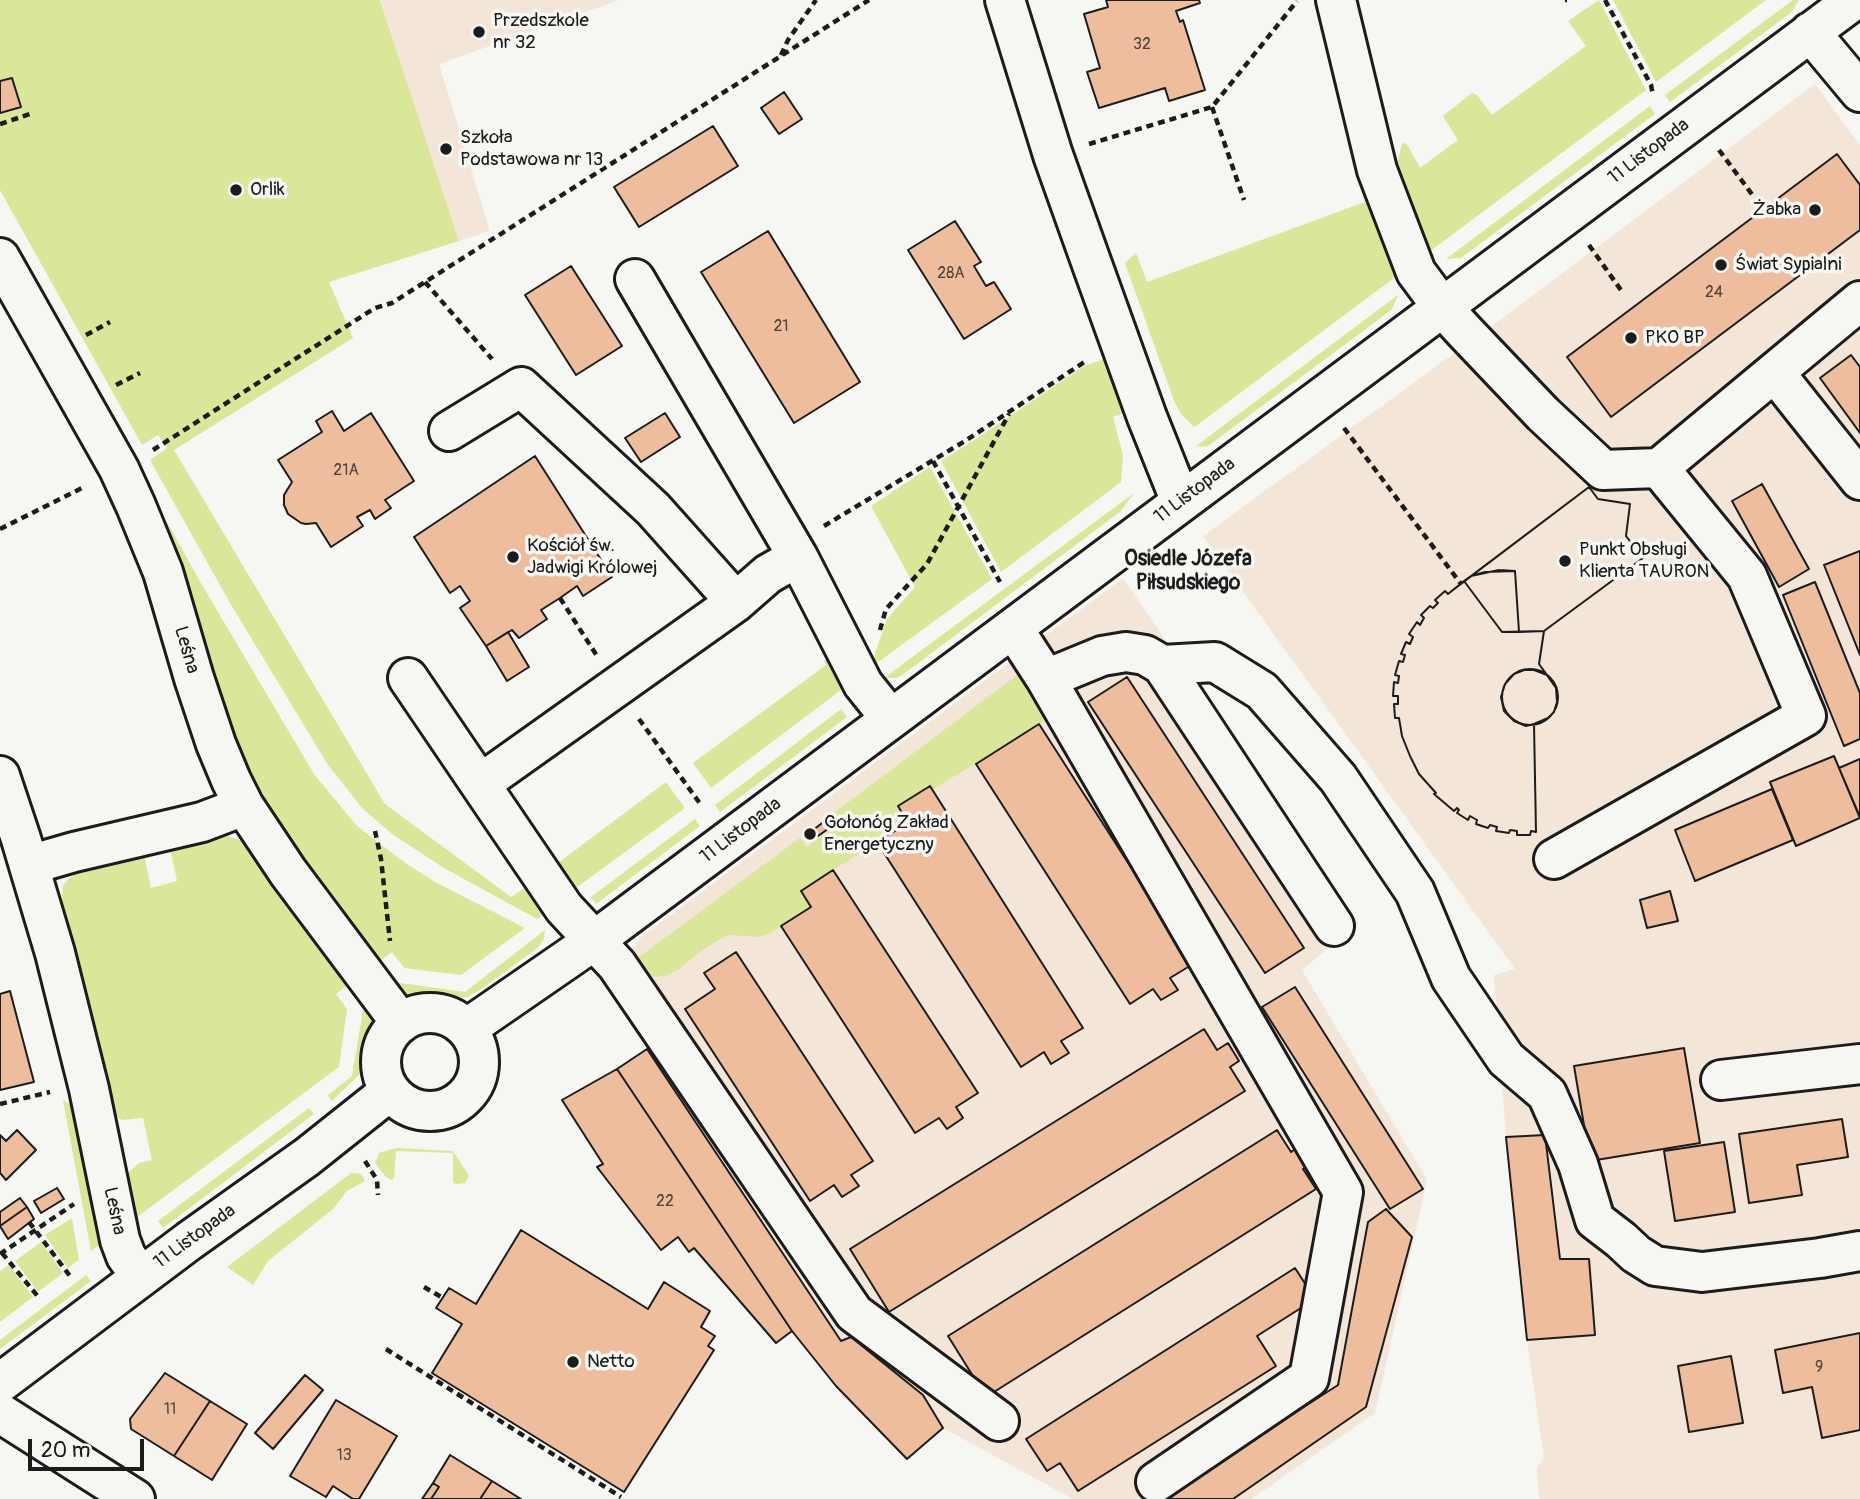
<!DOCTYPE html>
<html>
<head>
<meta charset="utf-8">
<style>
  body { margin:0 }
  #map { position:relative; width:1860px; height:1499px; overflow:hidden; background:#f6f6f2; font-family:Pangolin,sans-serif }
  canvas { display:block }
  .scale { position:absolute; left:28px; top:1439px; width:116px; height:32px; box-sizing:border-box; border:4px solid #1c1c1c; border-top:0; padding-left:9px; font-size:21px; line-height:24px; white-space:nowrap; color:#1c1c1c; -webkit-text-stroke:5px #f6f6f2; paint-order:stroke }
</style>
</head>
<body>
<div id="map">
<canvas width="1860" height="1499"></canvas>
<div class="scale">20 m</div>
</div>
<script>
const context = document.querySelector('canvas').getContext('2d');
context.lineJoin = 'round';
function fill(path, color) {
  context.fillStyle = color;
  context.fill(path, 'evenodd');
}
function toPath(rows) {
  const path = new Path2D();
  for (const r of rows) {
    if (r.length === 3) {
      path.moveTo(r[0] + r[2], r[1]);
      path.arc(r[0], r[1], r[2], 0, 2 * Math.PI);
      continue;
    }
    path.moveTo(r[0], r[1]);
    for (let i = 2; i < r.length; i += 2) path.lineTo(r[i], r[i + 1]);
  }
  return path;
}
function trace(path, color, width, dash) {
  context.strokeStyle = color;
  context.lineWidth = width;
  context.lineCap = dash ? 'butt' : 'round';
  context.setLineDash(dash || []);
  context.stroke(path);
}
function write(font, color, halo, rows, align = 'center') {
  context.font = font + ' Pangolin,sans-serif';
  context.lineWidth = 7;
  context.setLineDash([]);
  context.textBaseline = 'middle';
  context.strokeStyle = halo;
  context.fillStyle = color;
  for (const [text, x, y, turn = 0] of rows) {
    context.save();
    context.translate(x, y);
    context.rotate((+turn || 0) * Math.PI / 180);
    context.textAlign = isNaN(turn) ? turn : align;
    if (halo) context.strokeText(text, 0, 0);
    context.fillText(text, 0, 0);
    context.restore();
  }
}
const built = toPath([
  [380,0,619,0,439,64,490,231,459,241],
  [1815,84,1860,145,1860,1499,1541,1499,1539,1497,1537,1468,1544,1458,1527,1340,1506,1137,1495,989,1494,975,1515,969,1203,536,1496,323],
  [1123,578,1358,923,1302,970,1427,1180,1375,1413,1251,1499,1073,1499,943,1428,907,1459,836,1386,792,1331,617,1069,650,1047,607,977,634,956,636,943,640,938]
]);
const green = toPath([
  [0,0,380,0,459,241,329,282,353,338,174,450,385,804,511,897,525,888,538,905,542,915,537,919,444,868,392,834,363,809,328,765,230,603,150,460,167,448,158,435,142,445,0,190],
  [1599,0,1646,90,1429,252,1396,167,1402,144,1405,143,1408,146,1420,168,1458,140,1443,116,1472,93,1477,95,1492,115,1586,46,1568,21],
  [1613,0,1766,0,1656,82],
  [1793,0,1799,0,1792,12,1670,102,1665,95],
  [1650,106,1655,114,1461,258,1446,259],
  [1355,173,1362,175,1398,275,1196,426,1193,426,1181,414,1174,401,1125,263,1136,253,1147,282,1365,202],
  [1398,295,1392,309,1382,317,1208,446,1203,447,1196,446],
  [1107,358,1127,412,1113,417,1123,455,1121,482,1001,572,941,461,979,437,1084,366],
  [930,467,992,579,870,668,887,619,915,587,871,506],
  [138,470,202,585,314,774,357,826,404,862,435,882,525,928,461,975,404,968,392,952,378,962,310,871,263,801,241,759],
  [1134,493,1121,511,901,676,896,678,884,678],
  [833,653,849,684,711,788,693,763,826,665,824,661],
  [1020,673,1051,718,1039,724,932,790,929,786,898,806,908,823,801,890,811,907,769,934,759,937,728,935,720,939,701,951,678,970,665,976,654,977,646,973,635,960,800,838,807,847,837,824,831,815],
  [841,709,847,717,720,812,715,805],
  [666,782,685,808,565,896,554,866],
  [695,819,700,826,596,904,591,897],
  [228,836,242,841,251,850,349,984,336,994,347,1009,339,1067,133,1220,126,1175,139,1163,152,1160,143,1118,122,1120,112,1114,61,906,63,886,68,879,85,869,144,855,151,888,177,881,170,848,213,837],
  [545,930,544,939,539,947,480,990,467,997,453,999,413,997,402,993,393,982,465,992],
  [364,1004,372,1017,365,1063,359,1075,332,1101,328,1095,352,1076],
  [63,1100,71,1105,76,1111,101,1244,91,1251],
  [309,1108,314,1114,163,1228,158,1221],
  [396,1148,453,1151,469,1176,465,1183,455,1184,453,1182,453,1153,396,1151,394,1178,392,1180,386,1177,375,1163,379,1153],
  [351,1173,361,1174,365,1181,347,1191,333,1209,268,1261,253,1285,227,1267],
  [72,1218,79,1260,68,1268,45,1235],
  [41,1242,63,1273,38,1292,15,1261],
  [9,1265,33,1297,0,1322,0,1271],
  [86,1275,91,1281,0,1349,0,1340]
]);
const building = toPath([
  [1106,0,1199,0,1200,3,1176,11,1180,22,1183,20,1205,90,1169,101,1165,88,1099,108,1087,72,1100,68,1084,14,1108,7,1106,0],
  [12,78,21,107,0,113,0,81,12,78],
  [784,92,802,119,779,134,761,108,784,92],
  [713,126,738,166,639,227,614,187,713,126],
  [1837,154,1860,185,1860,230,1611,417,1567,357,1837,154],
  [955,221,981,262,974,266,986,286,994,282,1011,309,964,339,908,250,955,221],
  [768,231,860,382,794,423,701,272,768,231],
  [571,266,622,346,576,375,525,295,571,266],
  [1851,355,1860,367,1860,433,1820,378,1851,355],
  [332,411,344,431,371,413,414,481,385,500,391,508,375,519,370,510,357,517,363,526,331,547,316,523,306,524,301,523,288,514,284,505,284,495,292,482,278,460,322,432,316,421,332,411],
  [665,413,680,437,641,462,625,438,665,413],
  [535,456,612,577,583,596,577,586,560,598,541,610,547,619,519,638,512,630,486,646,460,608,470,601,460,586,450,593,414,537,535,456],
  [1762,484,1809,569,1779,587,1732,501,1762,484],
  [1589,487,1598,499,1630,504,1626,536,1643,558,1544,631,1519,632,1515,571,1485,572,1471,576,1589,487],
  [1589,487,1598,499,1630,504,1626,536,1643,558,1544,631,1539,664,1556,688,1557,702,1554,712,1548,718,1534,724,1536,832,1531,831,1530,835,1517,835,1517,831,1510,830,1509,833,1496,831,1497,827,1490,825,1488,828,1476,824,1477,820,1470,816,1468,820,1457,813,1459,810,1457,808,1454,811,1434,794,1436,793,1419,774,1410,756,1402,736,1399,718,1395,718,1394,704,1398,704,1398,696,1393,696,1394,682,1398,683,1399,676,1395,675,1399,661,1403,662,1405,655,1401,654,1406,642,1410,644,1413,637,1409,634,1417,622,1420,625,1424,618,1421,615,1430,606,1433,608,1438,603,1435,600,1445,591,1448,594,1453,590,1589,487],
  [1860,551,1860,655,1824,565,1860,551],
  [1499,570,1515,571,1519,632,1502,632,1464,581,1471,576,1499,570],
  [1464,581,1502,632,1544,631,1539,664,1547,675,1534,670,1524,670,1514,674,1505,684,1501,697,1504,711,1514,721,1526,726,1534,724,1536,832,1531,831,1530,835,1517,835,1517,831,1510,830,1509,833,1496,831,1497,827,1490,825,1488,828,1476,824,1477,820,1470,816,1468,820,1457,813,1459,810,1457,808,1454,811,1434,794,1436,793,1419,774,1410,756,1402,736,1399,718,1395,718,1394,704,1398,704,1398,696,1393,696,1394,682,1398,683,1399,676,1395,675,1399,661,1403,662,1405,655,1401,654,1406,642,1410,644,1413,637,1409,634,1417,622,1420,625,1424,618,1421,615,1430,606,1433,608,1438,603,1435,600,1445,591,1448,594,1464,581],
  [1815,582,1860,693,1860,739,1844,746,1783,595,1815,582],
  [508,632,529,667,507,681,486,646,508,632],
  [1530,697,28],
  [1127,677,1304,948,1265,973,1088,702,1127,677],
  [1039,724,1193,964,1170,978,1178,990,1161,1000,1153,989,1130,1004,976,764,1039,724],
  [1834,756,1860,818,1796,846,1770,782,1834,756],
  [1860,759,1860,817,1839,768,1860,759],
  [930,786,1083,1028,1061,1041,1069,1053,1051,1064,1044,1052,1021,1067,877,842,908,823,898,806,930,786],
  [1772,789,1793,840,1695,881,1675,830,1772,789],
  [830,817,835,824,818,836,813,830,830,817],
  [833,870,978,1093,956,1107,963,1118,947,1129,939,1118,915,1133,781,926,811,907,801,891,833,870],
  [1670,891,1678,921,1647,928,1640,900,1670,891],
  [736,952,873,1161,851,1175,859,1186,842,1197,834,1185,810,1201,685,1009,715,989,704,973,736,952],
  [1295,987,1423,1189,1390,1209,1262,1007,1295,987],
  [10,991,34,1082,0,1090,0,994,10,991],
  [1204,1029,1217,1050,1228,1043,1239,1061,1230,1067,1245,1091,889,1312,850,1249,1204,1029],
  [1684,1048,1700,1143,1590,1161,1574,1066,1684,1048],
  [647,1049,841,1341,851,1337,923,1395,943,1428,907,1459,836,1386,792,1331,617,1069,647,1049],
  [617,1069,792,1331,776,1343,694,1248,689,1252,678,1237,661,1250,597,1167,603,1164,562,1100,617,1069],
  [1842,1119,1848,1157,1797,1165,1802,1195,1749,1203,1739,1134,1842,1119],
  [17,1130,36,1150,6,1180,0,1173,0,1135,6,1141,17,1130],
  [1277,1130,1291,1152,1301,1145,1313,1162,1303,1169,1316,1189,986,1397,948,1336,1277,1130],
  [1545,1135,1560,1259,1589,1259,1595,1335,1527,1340,1506,1137,1545,1135],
  [1724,1142,1735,1212,1675,1221,1664,1151,1724,1142],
  [57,1188,64,1199,41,1213,34,1201,57,1188],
  [20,1198,27,1207,0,1226,0,1212,20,1198],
  [27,1207,34,1219,8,1239,0,1226,27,1207],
  [1386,1209,1412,1237,1366,1407,1233,1499,1160,1499,1338,1385,1368,1222,1386,1209],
  [521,1230,648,1309,664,1282,710,1311,701,1327,715,1336,708,1346,714,1350,624,1492,432,1373,462,1324,436,1308,449,1288,476,1304,521,1230],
  [1295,1268,1315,1299,1257,1336,1276,1366,1078,1491,1060,1463,1047,1471,1026,1439,1295,1268],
  [1860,1333,1860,1430,1822,1438,1812,1387,1783,1393,1775,1350,1860,1333],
  [1731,1356,1743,1423,1689,1432,1678,1366,1731,1356],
  [165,1373,210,1401,174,1456,131,1429,130,1419,165,1373],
  [305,1375,323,1390,273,1449,255,1433,305,1375],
  [336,1400,397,1436,359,1499,353,1499,333,1486,326,1497,290,1476,336,1400],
  [210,1401,247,1424,212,1480,174,1456,210,1401],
  [450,1455,492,1481,480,1499,431,1499,439,1487,433,1483,450,1455],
  [492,1481,521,1499,480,1499,492,1481],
  [433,1483,439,1487,431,1499,422,1499,433,1483]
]);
const path = toPath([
  [1565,0,1567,0],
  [1605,0,1651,85,1653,95],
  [781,55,788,40,816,0],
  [1212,107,1244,200],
  [0,124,33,113],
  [1089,144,1212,107,1297,1],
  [1719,150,1754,197],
  [1589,245,1623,293],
  [425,282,492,359],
  [86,335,110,322],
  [116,385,140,373],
  [1344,428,1461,584],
  [153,450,375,308,392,303,869,0],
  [933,461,1000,582],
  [824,526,965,441,1086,361],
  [0,529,84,487],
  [560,598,597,656],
  [880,630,886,609,927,564,1009,414],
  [639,719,701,805],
  [375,831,381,859,390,941],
  [0,1104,50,1092],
  [365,1161,377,1180,378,1195],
  [29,1222,70,1276],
  [2,1253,40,1299],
  [0,1254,74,1204],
  [424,1287,443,1298],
  [386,1349,621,1497]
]);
const minor = toPath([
  [1005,0,1053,155,1089,256,1147,417,1181,502],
  [1336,0,1377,170,1416,272,1442,307,1465,332,1543,414,1603,470,1659,468,1747,576,1806,716,1554,859],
  [1810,32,1860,92],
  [0,258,119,469,136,506,163,572,194,678,216,744,231,780,244,806,288,872,401,1023],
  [635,279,798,557,863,684,891,719],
  [1775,373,1860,480],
  [449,431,521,387,653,509,736,602],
  [1659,468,1860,301],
  [1013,628,1046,679,1343,1192,1309,1378,1156,1482],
  [1162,665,1215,662,1262,691,1338,778,1415,892,1451,978,1506,1059,1547,1094,1578,1164,1595,1220,1621,1240,1636,1254,1655,1266,1702,1272,1820,1258,1860,1251],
  [408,678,564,908,617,965,854,1313,999,1421],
  [1046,679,1102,656,1126,652,1145,655,1162,665,1334,926],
  [0,776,21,839,55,953,89,1089,120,1240,126,1256,141,1277],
  [480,784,736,602,768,574,798,557],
  [29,865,74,852,202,822,244,806],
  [430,1062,49],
  [466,1029,595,940,1854,0],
  [1721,1080,1860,1064],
  [0,1383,189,1241,307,1157,390,1091],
  [0,1413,135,1499]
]);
const markers = [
  [479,32,7,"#1c1c1c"],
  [446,149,7,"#1c1c1c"],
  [236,190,7,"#1c1c1c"],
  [1815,210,7,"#1c1c1c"],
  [1721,265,7,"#1c1c1c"],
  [1631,338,7,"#1c1c1c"],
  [513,557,7,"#1c1c1c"],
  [1565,561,7,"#1c1c1c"],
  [810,834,7,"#1c1c1c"],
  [573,1362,7,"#1c1c1c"]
];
const numberNames = [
  ["32",1142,45],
  ["28A",951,274],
  ["24",1714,293],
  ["21",781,327],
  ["21A",346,471],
  ["22",665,1202],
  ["9",1819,1368],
  ["11",170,1410],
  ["13",344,1456]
];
const poiNames = [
  ["Przedszkole",493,21],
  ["nr 32",493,43],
  ["Szkoła",460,138],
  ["Podstawowa nr 13",460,160],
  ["Orlik",250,190],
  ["Żabka",1801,210,"right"],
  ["Świat Sypialni",1735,265],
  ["PKO BP",1645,338],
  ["Kościół św.",527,546],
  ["Jadwigi Królowej",527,568],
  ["Punkt Obsługi",1579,550],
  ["Klienta TAURON",1579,572],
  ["Gołonóg Zakład",824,823],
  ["Energetyczny",824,845],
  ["Netto",587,1362]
];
const streetNames = [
  ["11 Listopada",1649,152,-37],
  ["11 Listopada",1195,491,-37],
  ["Leśna",186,650,74],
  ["11 Listopada",741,831,-37],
  ["Leśna",114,1211,78],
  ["11 Listopada",195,1237,-36]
];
const neighbourhoodNames = [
  ["Osiedle Józefa",1188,560],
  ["Piłsudskiego",1188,584]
];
fill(built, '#f3e5d8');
fill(green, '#dae699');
fill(building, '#edbd9d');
trace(building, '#1c1c1c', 2);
trace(minor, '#1c1c1c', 44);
trace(path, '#1c1c1c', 4.5, [7, 5]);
trace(minor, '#f6f6f2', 38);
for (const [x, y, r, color] of markers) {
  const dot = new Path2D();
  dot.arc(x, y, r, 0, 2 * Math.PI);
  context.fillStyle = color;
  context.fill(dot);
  trace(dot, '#f6f6f2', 2.5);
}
write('16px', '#50443c', null, numberNames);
write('19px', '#1c1c1c', '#f6f6f2', poiNames, 'left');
write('19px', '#1c1c1c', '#f6f6f2', streetNames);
write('bold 21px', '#1c1c1c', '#f6f6f2', neighbourhoodNames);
</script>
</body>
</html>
